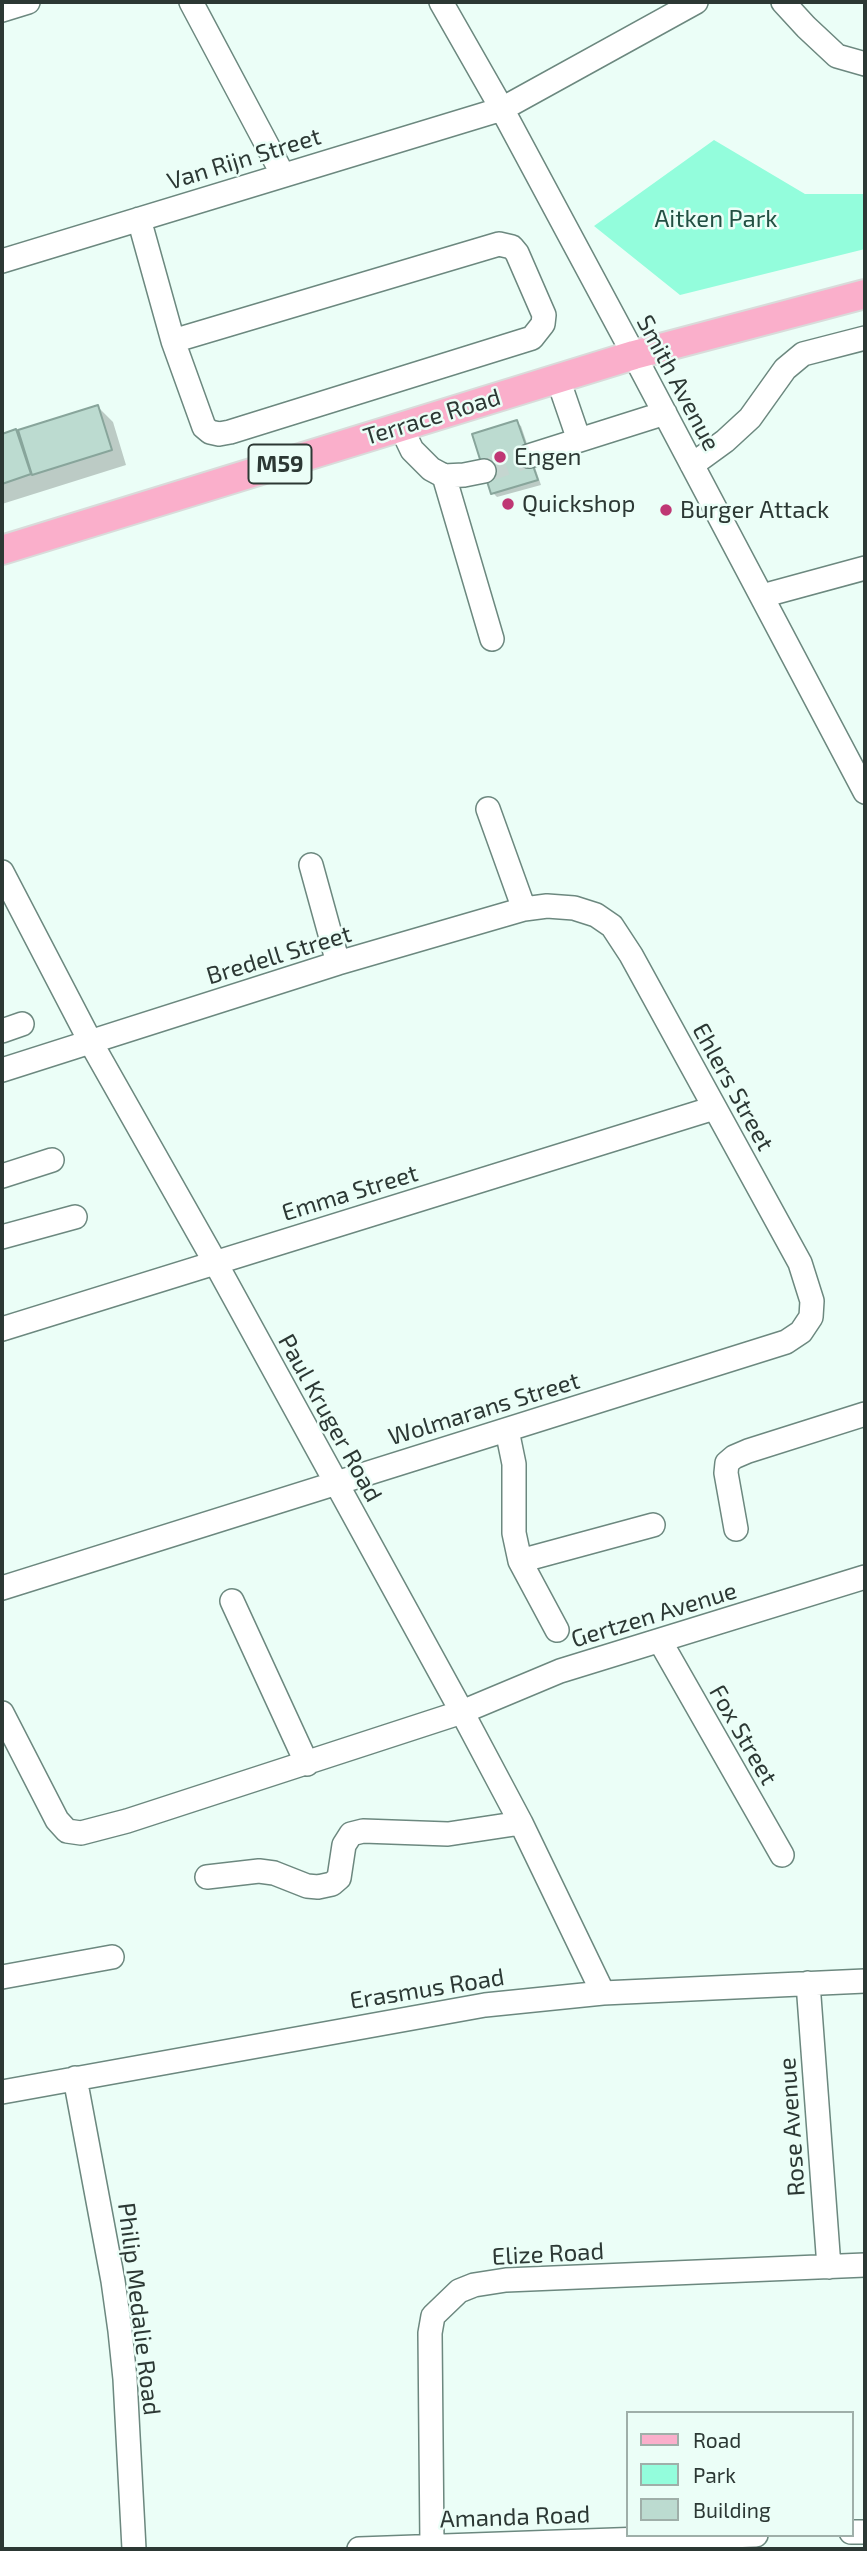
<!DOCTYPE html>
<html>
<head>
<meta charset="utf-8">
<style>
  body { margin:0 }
  #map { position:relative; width:867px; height:2551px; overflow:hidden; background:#ebfef7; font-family:"Exo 2",sans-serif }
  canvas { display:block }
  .frame { position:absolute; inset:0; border:4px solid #2c3834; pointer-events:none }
  .legend { position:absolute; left:626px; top:2411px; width:228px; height:126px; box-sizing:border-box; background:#ebfef7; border:2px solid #9fafa9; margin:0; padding:9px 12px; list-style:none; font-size:21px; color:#2c3834 }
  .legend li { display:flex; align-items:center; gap:14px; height:35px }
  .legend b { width:35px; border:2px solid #9fafa9 }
</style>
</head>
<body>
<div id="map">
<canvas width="867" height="2551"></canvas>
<div class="frame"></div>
<ul class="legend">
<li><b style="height:9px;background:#faafcb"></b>Road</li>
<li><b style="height:19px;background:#93fddc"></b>Park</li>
<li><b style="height:19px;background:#bcdbd0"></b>Building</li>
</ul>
</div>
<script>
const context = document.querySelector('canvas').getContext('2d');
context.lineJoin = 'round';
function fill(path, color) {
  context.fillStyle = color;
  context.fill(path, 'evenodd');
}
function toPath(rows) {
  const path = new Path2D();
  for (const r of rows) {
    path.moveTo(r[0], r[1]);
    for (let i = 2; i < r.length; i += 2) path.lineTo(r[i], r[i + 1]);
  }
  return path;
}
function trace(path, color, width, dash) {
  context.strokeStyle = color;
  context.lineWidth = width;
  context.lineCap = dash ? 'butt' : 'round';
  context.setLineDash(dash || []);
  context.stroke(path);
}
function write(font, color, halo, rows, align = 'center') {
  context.font = font + ' "Exo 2",sans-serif';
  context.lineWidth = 5;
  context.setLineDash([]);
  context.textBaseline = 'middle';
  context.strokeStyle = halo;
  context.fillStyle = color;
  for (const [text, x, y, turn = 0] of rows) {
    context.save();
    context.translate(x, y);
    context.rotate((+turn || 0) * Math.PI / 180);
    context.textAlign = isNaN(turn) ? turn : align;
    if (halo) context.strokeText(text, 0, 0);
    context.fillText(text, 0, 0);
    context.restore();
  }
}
const green = toPath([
  [714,140,805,194,865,194,865,249,680,295,594,226]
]);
const shadow = toPath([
  [98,407,113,422,126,465,2,504,2,436,16,431,22,438],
  [516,422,521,426,541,485,497,497,493,493]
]);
const building = toPath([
  [98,405,112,450,32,475,18,430,98,405],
  [517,420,538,480,491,494,472,434,517,420],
  [16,429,31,474,2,484,2,434,16,429]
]);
const minorTunnel = toPath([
  [484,471,529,456]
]);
const minor = toPath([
  [191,2,283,175],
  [441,2,502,109,634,355,865,792],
  [783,2,806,27,837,56,865,64],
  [2,10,28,2],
  [139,219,173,341,204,427,210,432,219,434,230,432,532,338,543,324,544,315,517,253,512,247,499,244,173,341],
  [2,261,502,109,696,2],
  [558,379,579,440],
  [401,427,412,450,431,469,444,476,464,475,484,471],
  [529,456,665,413],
  [692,465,725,441,750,418,785,369,803,354,865,338],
  [444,476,492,639],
  [762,596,865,568],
  [488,809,524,909],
  [311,865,338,963],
  [2,872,90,1041,215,1262,462,1712,521,1823,603,1993],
  [2,1031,22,1024],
  [2,1070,338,963,524,909,547,906,574,908,596,915,612,926,631,955,800,1263,812,1301,811,1317,801,1332,786,1342,2,1588],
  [2,1176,52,1160],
  [2,1237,75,1217],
  [2,1329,714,1108],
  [507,1430,514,1464,514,1533,520,1561,557,1630],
  [736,1529,726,1473,727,1463,734,1457,748,1451,865,1414],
  [520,1561,653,1525],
  [232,1601,307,1764],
  [660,1641,782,1855],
  [2,1713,57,1820,67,1831,81,1833,127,1821,462,1712,560,1671,865,1577],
  [207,1877,259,1871,274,1873,307,1886,318,1887,332,1884,339,1878,344,1845,351,1834,363,1831,448,1834,521,1823],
  [2,1977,112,1957],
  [808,1983,829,2267],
  [75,2078,113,2281,120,2331,125,2379,134,2549],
  [2,2092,485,2005,603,1993,865,1981],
  [851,2532,865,2532],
  [432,2546,430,2333,433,2316,459,2291,474,2285,506,2280,865,2265],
  [359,2549,756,2535]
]);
const major = toPath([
  [2,550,634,355,865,294]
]);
const markers = [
  [500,457,7,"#bf3774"],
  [508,504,7,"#bf3774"],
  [666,510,7,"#bf3774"]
];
const shields = [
  [280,464,63]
];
const shieldNames = [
  ["M59",280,464]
];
const streetNames = [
  ["Van Rijn Street",244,159,-17],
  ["Smith Avenue",678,383,62],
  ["Terrace Road",432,417,-17],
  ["Bredell Street",279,955,-17],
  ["Ehlers Street",733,1087,61],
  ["Emma Street",350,1193,-17],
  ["Wolmarans Street",484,1409,-17],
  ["Paul Kruger Road",330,1418,61],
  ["Gertzen Avenue",654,1615,-17],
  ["Fox Street",743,1735,60],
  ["Erasmus Road",427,1989,-9],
  ["Rose Avenue",792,2127,-94],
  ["Elize Road",548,2254,-3],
  ["Philip Medalie Road",139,2309,83],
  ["Amanda Road",515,2517,-2]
];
const parkNames = [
  ["Aitken Park",716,219]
];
const poiNames = [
  ["Engen",514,457],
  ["Quickshop",522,504],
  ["Burger Attack",680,510]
];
fill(green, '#93fddc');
fill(shadow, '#0003');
fill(building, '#bcdbd0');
trace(building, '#88a59b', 2);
trace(minorTunnel, '#c5d6d0', 23, [23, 11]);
trace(minor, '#6c887f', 26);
trace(major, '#d9dbda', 32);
trace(minor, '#fff', 23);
trace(major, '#faafcb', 28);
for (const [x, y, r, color] of markers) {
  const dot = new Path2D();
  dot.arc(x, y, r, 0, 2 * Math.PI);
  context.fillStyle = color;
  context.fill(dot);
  trace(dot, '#ebfef7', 2.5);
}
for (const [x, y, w] of shields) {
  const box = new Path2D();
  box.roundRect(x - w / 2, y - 19.5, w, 39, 5);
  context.fillStyle = '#ebfef7';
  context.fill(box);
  trace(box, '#2c3834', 2);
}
write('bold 23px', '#2c3834', null, shieldNames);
write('24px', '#2c3834', '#ebfef7', streetNames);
write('24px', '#225043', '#ebfef7', parkNames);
write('24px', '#2c3834', '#ebfef7', poiNames, 'left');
</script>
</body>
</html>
